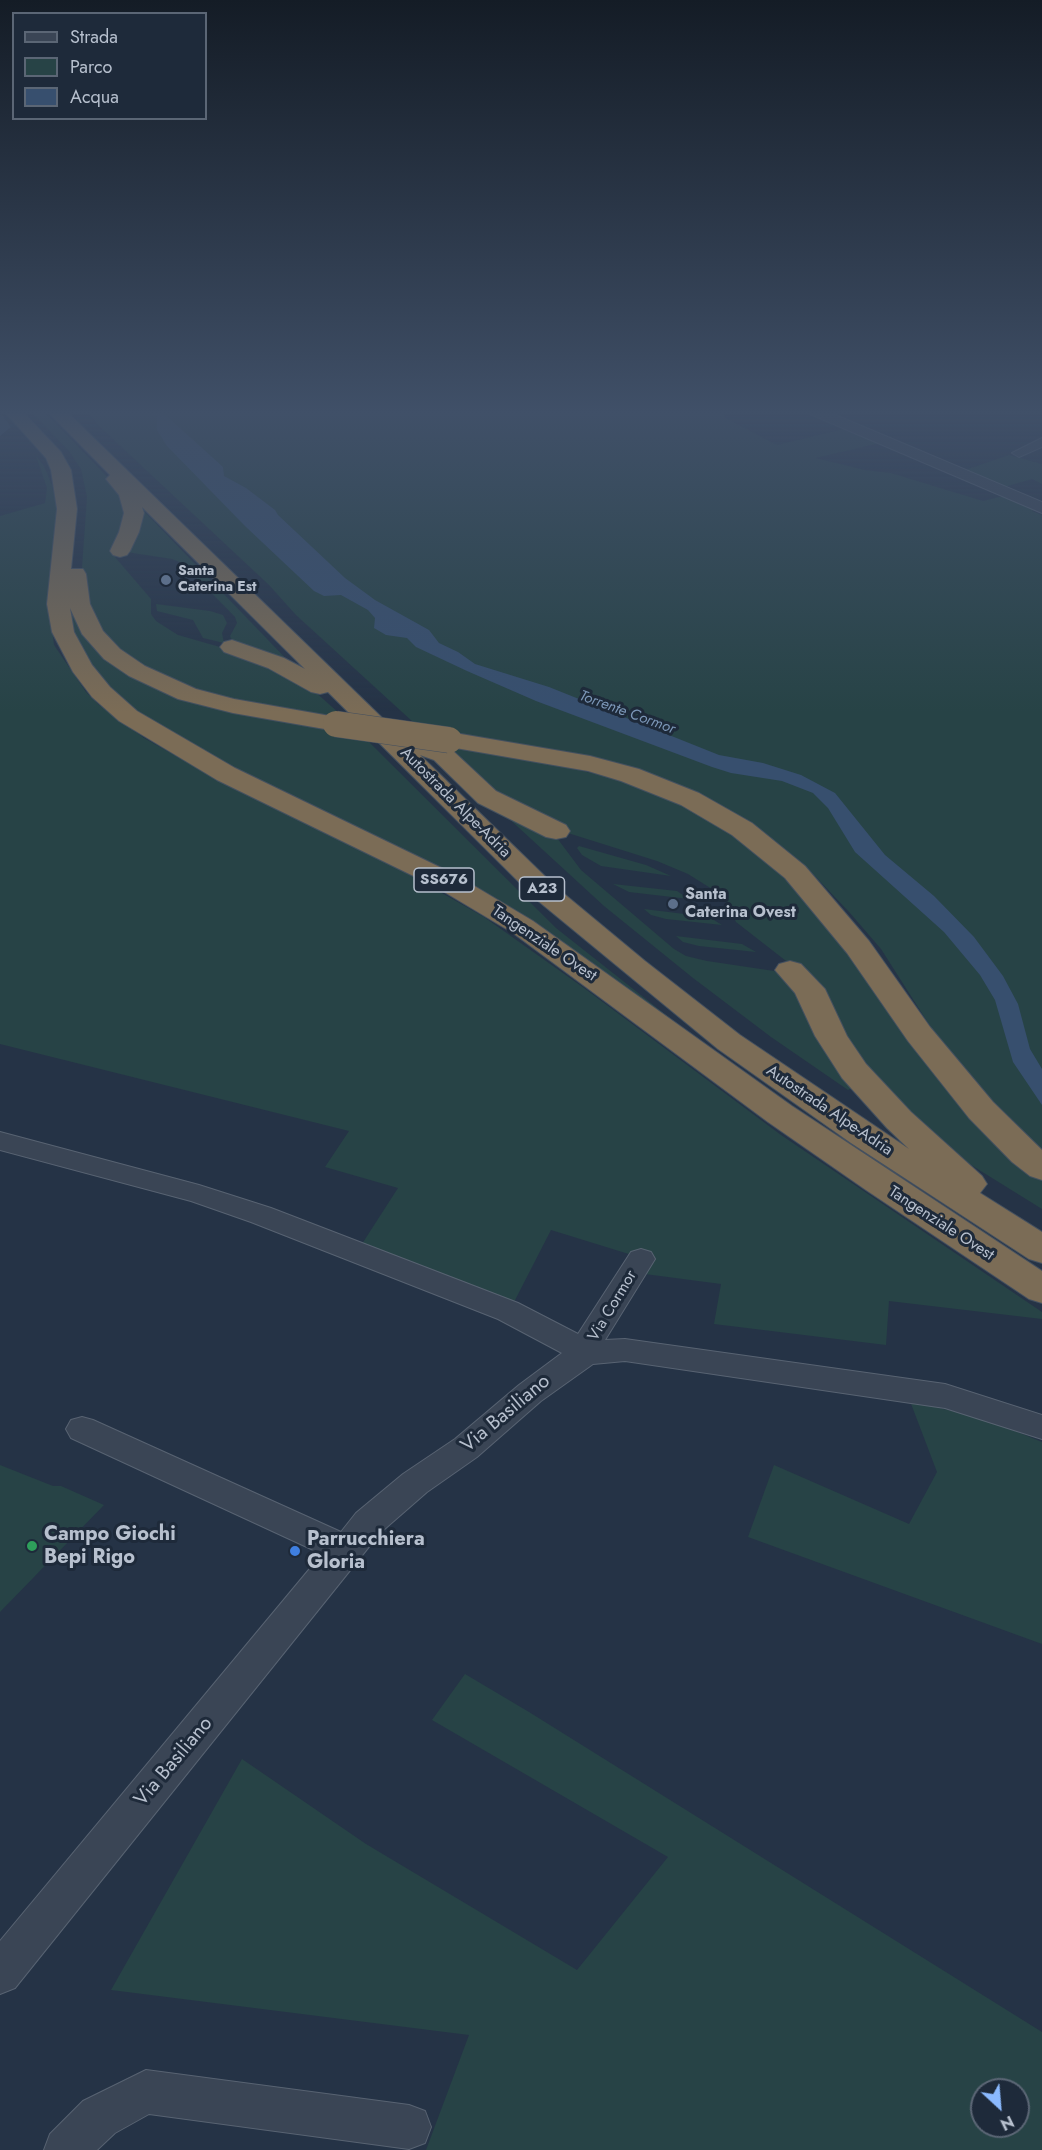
<!DOCTYPE html>
<html>
<head>
<meta charset="utf-8">
<style>
  body { margin:0 }
  #map { position:relative; width:1042px; height:2150px; overflow:hidden; background:#253346; font-family:Jost,sans-serif }
  canvas { display:block }
  .legend { position:absolute; left:12px; top:12px; width:195px; height:108px; box-sizing:border-box; background:#1e2a3a; border:2px solid #5b6675; margin:0; padding:8px 10px; list-style:none; font-size:18px; color:#b7c0ce }
  .legend li { display:flex; align-items:center; gap:12px; height:30px }
  .legend b { width:30px; border:2px solid #5b6675 }
  .north { position:absolute; left:970px; top:2078px; width:60px; height:60px; box-sizing:border-box; background:#1e2a3a; border:2px solid #5b6675; border-radius:50%; rotate:154deg; font-size:16px; font-weight:700; line-height:24px; text-align:center; color:#b7c0ce }
  .north::after { content:''; display:block; margin:auto; width:21px; height:27px; background:#8bbaff; clip-path:polygon(50% 0,100% 100%,50% 72%,0 100%) }
</style>
</head>
<body>
<div id="map">
<canvas width="1042" height="2150"></canvas>
<ul class="legend">
<li><b style="height:8px;background:#3a4555"></b>Strada</li>
<li><b style="height:16px;background:#274346"></b>Parco</li>
<li><b style="height:16px;background:#374f6e"></b>Acqua</li>
</ul>
<div class="north">N</div>
</div>
<script>
const context = document.querySelector('canvas').getContext('2d');
context.lineJoin = 'round';
function fill(path, color) {
  context.fillStyle = color;
  context.fill(path, 'evenodd');
}
function toPath(rows) {
  const path = new Path2D();
  for (const r of rows) {
    path.moveTo(r[0], r[1]);
    for (let i = 2; i < r.length; i += 2) path.lineTo(r[i], r[i + 1]);
  }
  return path;
}
function trace(path, color, width, dash) {
  context.strokeStyle = color;
  context.lineWidth = width;
  context.lineCap = dash ? 'butt' : 'round';
  context.setLineDash(dash || []);
  context.stroke(path);
}
function write(font, color, halo, rows, align = 'center') {
  context.font = font + ' Jost,sans-serif';
  context.lineWidth = 6;
  context.setLineDash([]);
  context.textBaseline = 'middle';
  context.strokeStyle = halo;
  context.fillStyle = color;
  for (const [text, x, y, turn = 0] of rows) {
    context.save();
    context.translate(x, y);
    context.rotate((+turn || 0) * Math.PI / 180);
    context.textAlign = isNaN(turn) ? turn : align;
    if (halo) context.strokeText(text, 0, 0);
    context.fillText(text, 0, 0);
    context.restore();
  }
}
const green = toPath([
  [30,411,40,411,50,417,116,486,128,508,115,557,151,599,151,614,156,621,178,635,248,655,312,689,350,723,198,694,132,662,94,624,81,581,87,497,81,469,68,450],
  [87,411,726,411,728,412,725,413,724,417,777,445,847,428,880,443,816,458,865,470,891,473,983,501,1003,496,1035,509,1032,511,1042,515,1042,1154,1018,1132,944,1048,881,949,850,913,812,873,777,843,737,816,694,795,425,733,296,615,269,585,99,426],
  [1009,455,1042,464,1042,484,1032,479,1001,488,962,471],
  [36,456,44,466,52,485,57,508,48,597,54,645,86,692,98,704,144,738,208,774,370,852,484,917,584,988,781,1135,1042,1312,1042,1319,889,1301,886,1345,714,1324,721,1284,622,1271,632,1255,551,1230,512,1306,360,1247,398,1188,325,1167,349,1131,0,1044,0,516,45,503,47,488],
  [142,509,295,668,233,643,230,636,237,623,235,617,182,563,172,559,126,552],
  [66,583,87,637,226,711,362,735,556,928,737,1071,544,937,292,801,131,710,94,672,72,629],
  [156,604,210,611,223,615,227,623,222,633,224,643,203,638,193,620,157,611],
  [435,745,558,765,616,779,663,796,723,826,773,864,815,907,1042,1179,1042,1209,955,1155,892,1105,804,975,736,922,726,902,712,889,688,874,657,861,571,834,528,816],
  [506,816,557,838,581,870,674,949,686,956,707,961,774,971,791,980,856,1086,848,1090,771,1037,693,978,604,906],
  [579,846,646,865,671,876,601,866,582,855,577,848],
  [613,884,677,891,689,899,629,892],
  [644,909,709,917,722,925,666,919,651,915],
  [676,936,742,944,756,952,699,946,683,942],
  [910,1401,986,1419,1042,1442,1042,1644,748,1537,774,1465,909,1524,937,1472],
  [0,1465,53,1486,61,1486,104,1505,0,1612],
  [465,1674,529,1712,1042,2032,1042,2150,426,2150,469,2035,111,1990,242,1759,366,1844,577,1970,668,1857,432,1720],
  [982,2090,1018,2090,1018,2126,982,2126]
]);
const water = toPath([
  [148,411,159,411,171,420,223,467,224,476,246,488,275,510,278,515,345,578,375,600,429,630,439,643,458,652,475,664,549,687,719,755,763,763,801,775,835,793,885,855,934,896,974,937,1003,976,1018,1004,1030,1049,1042,1069,1042,1105,1013,1062,995,1000,980,975,944,932,855,852,828,808,813,793,782,781,731,773,712,767,536,701,467,671,416,647,407,638,386,635,374,628,375,618,368,610,341,595,324,596,314,591,245,526,167,446,157,430,157,417]
]);
const canal = toPath([
  [0,415,3,416,11,427,0,436,0,415]
]);
const minor = toPath([
  [808,411,826,411,1042,502,1042,513,810,414,808,411],
  [1042,438,1042,447,1019,457,1012,453,1042,438],
  [0,1132,199,1185,271,1208,518,1303,578,1334,631,1252,641,1249,651,1252,655,1259,605,1340,625,1339,945,1384,1042,1415,1042,1439,945,1408,625,1361,593,1364,541,1401,477,1457,427,1492,380,1533,15,1988,0,1994,0,1941,322,1554,71,1438,66,1429,71,1420,82,1417,93,1420,341,1532,356,1513,403,1474,455,1439,519,1385,562,1353,498,1319,251,1222,191,1201,0,1150,0,1132],
  [146,2070,409,2105,425,2111,431,2127,425,2143,409,2149,149,2114,115,2133,97,2150,44,2150,50,2134,83,2101,146,2070]
]);
const highway = toPath([
  [4,411,22,411,61,452,71,470,77,509,71,569,83,569,86,574,90,604,103,631,120,649,145,666,196,689,234,699,336,717,345,719,348,724,345,729,336,731,233,713,178,699,129,676,104,659,82,634,70,608,74,632,92,665,110,687,137,711,235,768,456,875,533,921,792,1106,1042,1271,1042,1303,1029,1299,866,1190,768,1122,513,933,436,887,217,780,119,721,92,697,73,672,52,632,47,604,57,509,51,470,46,458,4,411],
  [47,411,66,411,407,742,418,737,440,745,436,740,440,735,449,732,590,756,639,769,699,793,752,823,805,866,869,941,930,1027,993,1102,1042,1150,1042,1180,1030,1176,1012,1162,969,1118,908,1041,847,953,785,878,732,835,681,805,621,781,588,771,444,746,452,750,496,791,566,825,570,831,566,837,556,839,546,837,478,803,434,760,420,755,557,888,645,961,740,1035,909,1149,887,1128,842,1078,815,1036,795,993,775,970,779,964,790,961,801,964,825,989,847,1036,866,1064,911,1112,982,1176,987,1184,980,1193,1042,1232,1042,1263,1029,1259,851,1143,718,1049,537,900,328,692,320,694,311,692,268,668,224,652,220,647,224,642,232,640,284,658,305,669,142,507,144,513,139,532,130,551,127,555,120,557,113,555,110,551,119,532,124,513,119,495,106,479,110,475,47,411]
]);
const highwayBridge = toPath([
  [336,724,449,740]
]);
const markers = [
  [166,580,6,"#5c6f8a"],
  [673,904,6,"#5c6f8a"],
  [32,1546,6,"#2e9e5b"],
  [295,1551,6,"#3f7fe0"]
];
const farPoinames = [
  ["Santa",178,572],
  ["Caterina Est",178,588]
];
const farWaternames = [
  ["Torrente Cormor",627,713,20]
];
const shields = [
  [444,880,60],
  [542,889,45]
];
const shieldNames = [
  ["SS676",444,880],
  ["A23",542,889]
];
const streetNames = [
  ["Autostrada Alpe-Adria",455,803,45],
  ["Tangenziale Ovest",544,944,34],
  ["Autostrada Alpe-Adria",829,1111,34],
  ["Tangenziale Ovest",941,1224,33],
  ["Via Cormor",613,1306,-59]
];
const poiNames = [
  ["Santa",685,895],
  ["Caterina Ovest",685,913]
];
const nearStreetnames = [
  ["Via Basiliano",506,1414,-40],
  ["Via Basiliano",174,1762,-50]
];
const nearPoinames = [
  ["Campo Giochi",44,1535],
  ["Bepi Rigo",44,1558],
  ["Parrucchiera",307,1540],
  ["Gloria",307,1563]
];
fill(green, '#274346');
fill(water, '#374f6e');
fill(canal, '#374f6e');
trace(minor, '#586372', 2);
trace(highway, '#44505f', 2);
fill(minor, '#3a4555');
fill(highway, '#7b6c56');
trace(highwayBridge, '#44505f', 27, []);
trace(highwayBridge, '#7b6c56', 26);
const sky = context.createLinearGradient(0, 0, 0, 712);
sky.addColorStop(0, '#141c26');
sky.addColorStop(0.58, '#405068');
sky.addColorStop(1, '#40506800');
context.fillStyle = sky;
context.fillRect(0, 0, 1042, 712);
for (const [x, y, r, color] of markers) {
  const dot = new Path2D();
  dot.arc(x, y, r, 0, 2 * Math.PI);
  context.fillStyle = color;
  context.fill(dot);
  trace(dot, '#1e2a3a', 2);
}
write('bold 14px', '#b7c0ce', '#1e2a3a', farPoinames, 'left');
write('italic 15px', '#7c97b8', '#1e2a3a', farWaternames);
for (const [x, y, w] of shields) {
  const box = new Path2D();
  box.roundRect(x - w / 2, y - 12, w, 24, 4.5);
  context.fillStyle = '#1e2a3a';
  context.fill(box);
  trace(box, '#b7c0ce', 1.5);
}
write('bold 15px', '#b7c0ce', null, shieldNames);
write('16px', '#b7c0ce', '#1e2a3a', streetNames);
write('bold 16px', '#b7c0ce', '#1e2a3a', poiNames, 'left');
write('20px', '#b7c0ce', '#1e2a3a', nearStreetnames);
write('bold 20px', '#b7c0ce', '#1e2a3a', nearPoinames, 'left');
</script>
</body>
</html>
